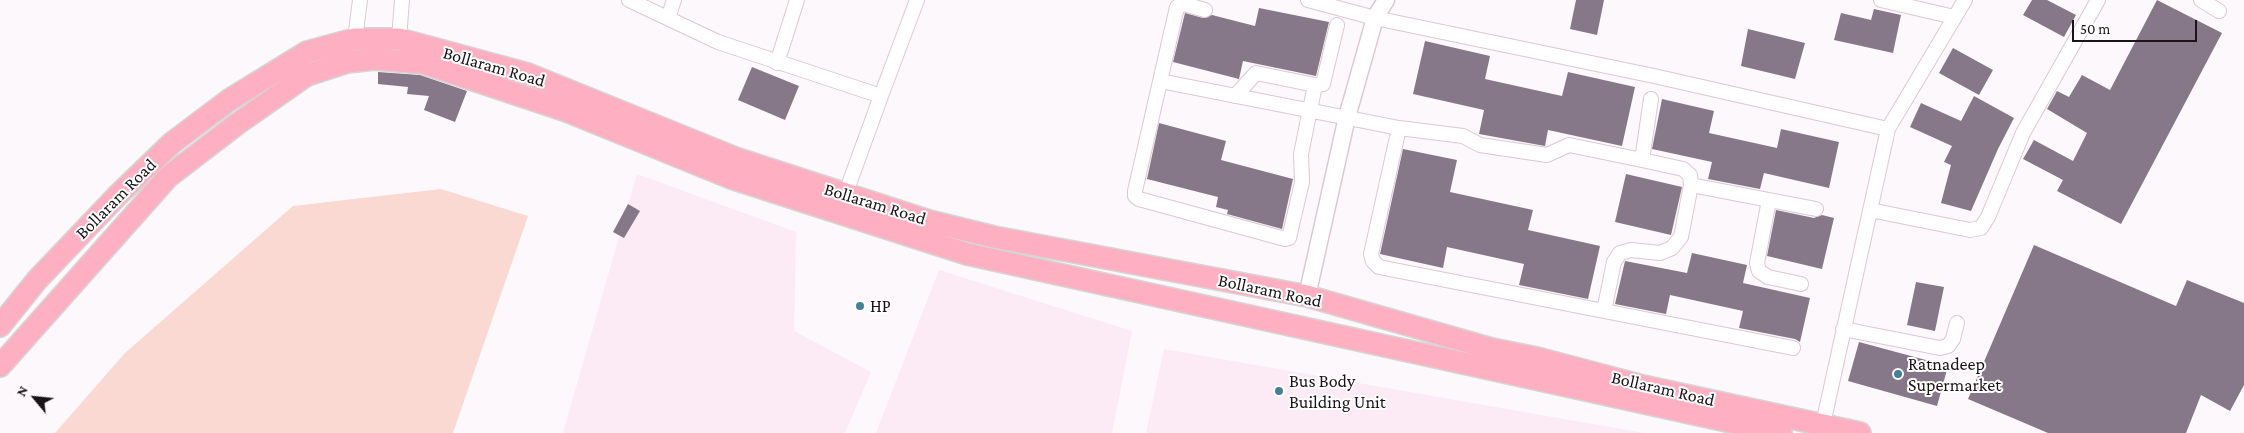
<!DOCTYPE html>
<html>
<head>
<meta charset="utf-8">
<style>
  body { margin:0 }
  #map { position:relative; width:2244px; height:433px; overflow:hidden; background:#fdf8fb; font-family:"Crimson Pro",serif }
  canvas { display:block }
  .north { position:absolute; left:10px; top:373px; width:50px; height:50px; -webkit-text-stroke:4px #fff; paint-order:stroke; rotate:298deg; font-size:14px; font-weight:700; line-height:20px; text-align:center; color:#1a1317 }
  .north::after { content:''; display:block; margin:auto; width:18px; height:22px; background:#1a1317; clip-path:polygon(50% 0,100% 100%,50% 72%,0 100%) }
  .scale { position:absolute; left:2072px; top:20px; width:125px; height:22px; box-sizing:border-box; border:2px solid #1a1317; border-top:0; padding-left:6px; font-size:15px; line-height:18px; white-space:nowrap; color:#1a1317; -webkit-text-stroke:4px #fff; paint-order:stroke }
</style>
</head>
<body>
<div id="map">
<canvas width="2244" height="433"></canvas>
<div class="north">N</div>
<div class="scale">50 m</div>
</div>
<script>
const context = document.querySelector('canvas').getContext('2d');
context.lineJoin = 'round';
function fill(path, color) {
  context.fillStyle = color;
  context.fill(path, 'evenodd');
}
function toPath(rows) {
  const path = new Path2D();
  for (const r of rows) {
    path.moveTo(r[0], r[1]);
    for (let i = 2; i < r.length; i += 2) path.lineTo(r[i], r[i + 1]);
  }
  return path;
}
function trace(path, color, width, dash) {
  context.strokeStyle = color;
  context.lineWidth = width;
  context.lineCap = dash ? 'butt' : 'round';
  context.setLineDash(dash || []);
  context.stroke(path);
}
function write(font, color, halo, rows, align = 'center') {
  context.font = font + ' "Crimson Pro",serif';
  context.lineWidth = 4;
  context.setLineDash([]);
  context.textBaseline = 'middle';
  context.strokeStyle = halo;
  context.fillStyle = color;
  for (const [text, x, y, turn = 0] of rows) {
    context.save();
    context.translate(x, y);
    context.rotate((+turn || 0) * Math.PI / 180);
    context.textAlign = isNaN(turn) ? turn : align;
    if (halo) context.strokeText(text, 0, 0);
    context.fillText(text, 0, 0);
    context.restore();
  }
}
const built = toPath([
  [637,174,796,232,794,331,871,372,845,433,563,433],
  [939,270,1132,331,1112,433,876,433],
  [1164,349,1644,433,1146,433]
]);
const green = toPath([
  [441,189,528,216,453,433,55,433,125,353,293,206]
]);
const building = toPath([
  [1576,0,1604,0,1597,35,1570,29],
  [2032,0,2047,0,2076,15,2064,37,2023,15],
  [2157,0,2222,33,2121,224,2057,191,2063,180,2023,159,2034,140,2073,161,2087,133,2047,109,2057,91,2069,97,2082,75,2110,90],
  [1259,8,1329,22,1316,76,1243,61,1239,79,1173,62,1185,13,1203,18,1212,15,1255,26],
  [1874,9,1901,15,1893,53,1834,40,1841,13,1871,20],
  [1748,29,1805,43,1795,79,1741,66],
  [1425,41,1490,56,1485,79,1562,96,1568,72,1635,87,1622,146,1548,130,1545,146,1479,134,1484,110,1413,94],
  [1953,48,1993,70,1979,95,1939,73],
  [752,67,799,86,785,120,738,100],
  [378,72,420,75,467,91,455,122,424,110,429,96,407,94,408,87,378,84],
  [1974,96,2014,118,1998,149,1971,211,1941,203,1951,165,1944,162,1952,146,1910,127,1921,103,1961,121],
  [1662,99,1714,111,1709,133,1777,148,1781,129,1839,142,1829,188,1764,173,1760,189,1708,179,1712,162,1652,149],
  [1159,123,1226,141,1221,160,1293,179,1282,229,1227,214,1228,210,1216,207,1218,197,1147,179],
  [1403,149,1457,160,1450,192,1533,210,1528,230,1600,246,1588,299,1519,285,1524,264,1447,247,1443,268,1380,254],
  [1626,174,1682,187,1671,235,1615,222],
  [628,204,640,211,624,238,613,232],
  [1776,210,1814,218,1822,215,1834,218,1822,269,1767,256],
  [2034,245,2176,306,2187,280,2244,303,2244,385,2230,411,2201,395,2186,433,2048,433,1968,399],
  [1692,253,1747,265,1743,283,1810,298,1800,342,1795,339,1739,328,1743,311,1670,295,1666,314,1615,304,1625,261,1687,273],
  [1916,282,1944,287,1935,331,1907,325],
  [1859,342,1948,366,1937,406,1848,381]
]);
const minor = toPath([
  [629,0,718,42,881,96,917,0],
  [1308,0,1375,18,1654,76,1888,129],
  [1881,0,1954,17],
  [2201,0,2219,11],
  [1205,10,1184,4,1177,7,1135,191,1135,196,1139,199,1285,239,1289,238,1302,182,1301,154,1315,85],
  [668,18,674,0],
  [355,39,360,0],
  [399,39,402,0],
  [777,63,797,0],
  [1160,81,1399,128,1463,136,1480,145,1547,155,1569,145,1642,160],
  [1235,96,1256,73,1315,85,1323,84,1337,25],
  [1399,128,1371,254,1373,261,1379,267,1604,311,1614,262,1620,253,1631,250,1660,253,1672,248,1681,237,1691,185,1690,175,1683,169,1642,160,1651,99],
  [1691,185,1816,209],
  [845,195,881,96],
  [1769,200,1757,263,1759,271,1768,277,1801,284],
  [1870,210,1970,230,1981,228,1988,217,2023,133,2098,0],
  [1604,311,1793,348],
  [1843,329,1940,348,1948,346,1953,339,1957,323],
  [1823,424,1888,129,1965,0]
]);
const tertiary = toPath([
  [1307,296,1347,117,1375,18,1386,0]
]);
const primary = toPath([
  [0,326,37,280,117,196,172,143,229,100,307,52,355,39,399,39,528,74,738,159,929,221,994,237,1307,296,1492,349,1537,358,1643,386,1860,433],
  [0,366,168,177,237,124,307,75,347,62,374,59,423,63,564,110,731,178,967,254,1781,433]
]);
const markers = [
  [860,306,5,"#448197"],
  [1898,374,5,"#448197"],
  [1279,391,5,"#448197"]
];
const streetNames = [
  ["Bollaram Road",494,67,16],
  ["Bollaram Road",116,199,-45],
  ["Bollaram Road",875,204,17],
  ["Bollaram Road",1270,291,12],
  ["Bollaram Road",1663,389,13]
];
const poiNames = [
  ["HP",870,306],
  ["Ratnadeep",1908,364],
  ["Supermarket",1908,385],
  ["Bus Body",1289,381],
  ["Building Unit",1289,402]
];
fill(built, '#fceaf4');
fill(green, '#fad9d3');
fill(building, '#867889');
trace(minor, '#ddc7d3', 16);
trace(tertiary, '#ddc7d3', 19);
trace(primary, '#d6d5d5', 24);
trace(minor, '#fff', 14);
trace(tertiary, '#fff', 16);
trace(primary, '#feafc1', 21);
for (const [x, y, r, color] of markers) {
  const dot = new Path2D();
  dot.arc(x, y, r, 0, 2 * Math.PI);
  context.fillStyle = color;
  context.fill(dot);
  trace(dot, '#fff', 2);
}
write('18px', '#1a1317', '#fff', streetNames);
write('18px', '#1a1317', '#fff', poiNames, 'left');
</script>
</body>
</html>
